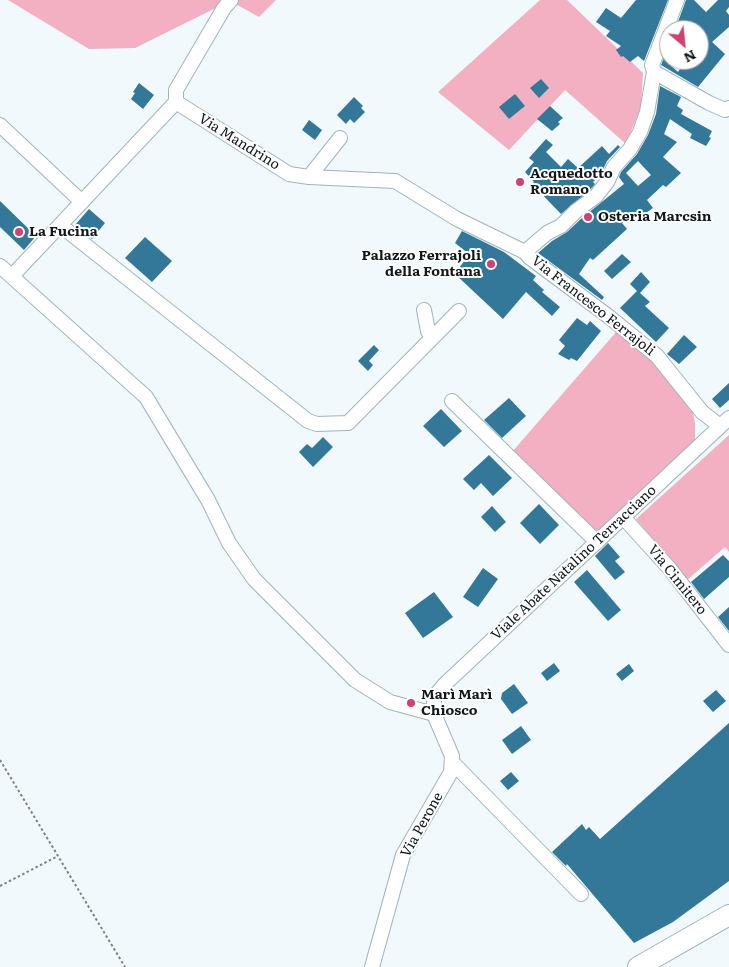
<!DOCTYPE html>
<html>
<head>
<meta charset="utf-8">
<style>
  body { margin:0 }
  #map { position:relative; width:729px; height:967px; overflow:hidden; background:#f1f9fd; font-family:Literata,serif }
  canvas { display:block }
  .north { position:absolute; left:659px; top:20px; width:50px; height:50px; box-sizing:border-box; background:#fff; border:1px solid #9fa3a4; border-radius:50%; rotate:152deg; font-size:14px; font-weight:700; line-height:20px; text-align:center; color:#10181b }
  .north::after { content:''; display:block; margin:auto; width:18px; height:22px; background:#ce4276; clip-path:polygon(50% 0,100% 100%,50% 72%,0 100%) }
</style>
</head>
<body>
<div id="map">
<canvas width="729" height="967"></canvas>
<div class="north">N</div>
</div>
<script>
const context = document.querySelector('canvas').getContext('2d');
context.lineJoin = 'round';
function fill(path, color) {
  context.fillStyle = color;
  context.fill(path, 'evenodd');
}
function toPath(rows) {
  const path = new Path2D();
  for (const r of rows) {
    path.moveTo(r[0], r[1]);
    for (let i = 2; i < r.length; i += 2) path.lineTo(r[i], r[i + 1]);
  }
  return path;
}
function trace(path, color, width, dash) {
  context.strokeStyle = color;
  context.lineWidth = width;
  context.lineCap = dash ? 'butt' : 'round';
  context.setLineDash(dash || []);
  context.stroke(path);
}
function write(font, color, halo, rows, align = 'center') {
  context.font = font + ' Literata,serif';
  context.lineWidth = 4;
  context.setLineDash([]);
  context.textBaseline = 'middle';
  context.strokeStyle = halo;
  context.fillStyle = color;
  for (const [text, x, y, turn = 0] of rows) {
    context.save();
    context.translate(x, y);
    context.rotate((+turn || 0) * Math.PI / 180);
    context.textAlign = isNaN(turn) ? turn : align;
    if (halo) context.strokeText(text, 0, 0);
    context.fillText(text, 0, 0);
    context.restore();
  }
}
const green = toPath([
  [8,0,276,0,259,17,230,1,135,48,89,49],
  [540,0,567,0,643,73,641,106,626,144,565,90,509,150,438,92],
  [617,331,655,358,692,408,695,423,695,439,694,444,596,535,512,452],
  [729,435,729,552,725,547,687,580,636,519]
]);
const building = toPath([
  [636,0,668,0,644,61,638,56,630,62,623,56,621,57,616,50,621,46,606,36,610,31,596,22,606,8,621,18],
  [686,0,694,0,706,12,718,0,729,0,729,7,726,11,729,15,729,27,712,42,725,54,698,87,661,65,669,45,669,64,678,72,686,60,699,60,699,30,675,30],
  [541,79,549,88,539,98,530,88],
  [139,83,154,95,143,109,131,99,135,93,133,92],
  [660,86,681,97,677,106,683,110,681,114,712,131,709,137,711,138,706,146,690,138,692,134,670,119,664,134,677,142,663,157,681,173,666,187,663,185,647,200,653,208,646,213,647,214,641,219,634,212,622,223,627,229,593,260,590,258,579,274,604,297,602,300,538,253,552,241,567,232,582,218,624,184,619,177,621,172,637,154,648,135,656,114],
  [638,161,651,175,638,186,626,173],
  [515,94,525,106,509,119,499,107],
  [354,97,363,106,361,108,365,112,354,123,350,119,346,124,337,115],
  [550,106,563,118,558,122,560,124,552,131,537,119],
  [309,120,322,130,315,140,302,130],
  [546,139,553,145,546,152,561,167,568,159,578,168,602,146,609,154,618,145,620,147,607,161,601,174,593,182,595,184,590,190,561,214,532,184,534,182,525,172,534,162,529,158],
  [0,201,36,236,24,250,0,227],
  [89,209,105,223,92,239,75,225],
  [462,231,504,252,536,276,533,280,544,290,542,292,560,307,552,316,526,292,503,319,455,274,469,254,455,243],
  [145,237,172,261,152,282,125,258],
  [622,254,631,262,612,279,604,271],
  [641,272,650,282,640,293,650,302,645,306,669,328,656,342,620,308,637,291,630,284],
  [577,318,587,325,590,321,601,331,577,361,571,358,569,360,558,354,565,346,559,340],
  [684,335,697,347,679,364,667,354],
  [374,345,379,350,369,361,373,365,368,371,358,361],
  [729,383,729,400,720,408,712,399],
  [509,398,526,416,502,438,484,420],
  [441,409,462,431,444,447,423,426],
  [323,437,333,447,313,467,299,452,307,444,312,448],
  [489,455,512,478,493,496,481,483,474,490,463,479],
  [539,504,559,525,540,544,520,523],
  [492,506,506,522,495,532,481,517],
  [608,543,620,557,615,561,625,572,615,580,595,556],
  [723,555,729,561,729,577,704,599,691,582],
  [483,568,498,579,478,607,463,597],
  [587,570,621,610,608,621,574,582],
  [434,592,453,617,423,638,405,613],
  [729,607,729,631,718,617],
  [554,663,560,671,547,681,541,673],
  [629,664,634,671,622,681,616,674],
  [514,684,528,703,512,714,501,699,502,693],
  [716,690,726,701,713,712,703,701],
  [729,723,729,881,673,922,634,943,567,864,566,866,552,852,582,824,586,830,589,827,600,839],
  [521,726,531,740,512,754,502,740],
  [511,772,519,781,508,790,500,781]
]);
const path = toPath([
  [0,760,125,967],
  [0,886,58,856]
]);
const minor = toPath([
  [654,72,709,103,725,110,729,108],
  [176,102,176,90,224,8,231,0],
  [0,125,82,202],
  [309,177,340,138],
  [60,225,308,421,317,424,348,423,459,311],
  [525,252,547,233,561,226,576,211,596,196,607,182,614,167,630,149,640,132,647,112,654,72,652,65,677,0],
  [0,266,146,397,208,500,229,543,254,579,355,680,390,702,434,714],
  [12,276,176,102,289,174,309,177,395,181,457,219,525,252,529,257,608,316,657,356,702,412,720,426],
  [424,310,428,331,432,337],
  [452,401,597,542],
  [623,517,670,569,729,645],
  [452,762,581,894],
  [372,967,403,855,451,772,452,756,434,714,434,697,445,684,729,418]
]);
const highway = toPath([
  [638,967,729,915]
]);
const markers = [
  [520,182,5,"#ce4276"],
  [588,217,5,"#ce4276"],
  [19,232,5,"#ce4276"],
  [491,264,5,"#ce4276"],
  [411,703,5,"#ce4276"]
];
const streetNames = [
  ["Via Mandrino",239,142,32],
  ["Via Francesco Ferrajoli",593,306,38],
  ["Viale Abate Natalino Terracciano",574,563,-43],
  ["Via Cimitero",677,580,51],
  ["Via Perone",422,825,-61]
];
const poiNames = [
  ["Acquedotto",530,174],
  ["Romano",530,190],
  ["Osteria Marcsin",598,217],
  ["La Fucina",29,232],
  ["Palazzo Ferrajoli",481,256,"right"],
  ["della Fontana",481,272,"right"],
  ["Marì Marì",421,695],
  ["Chiosco",421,711]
];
fill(green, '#f3b0c2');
fill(building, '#337899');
trace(minor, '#a0b4be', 16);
trace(highway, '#a0b4be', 22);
trace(path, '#7b8386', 2, [2.5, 2.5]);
trace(minor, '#fff', 14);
trace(highway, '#fff', 20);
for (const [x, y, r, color] of markers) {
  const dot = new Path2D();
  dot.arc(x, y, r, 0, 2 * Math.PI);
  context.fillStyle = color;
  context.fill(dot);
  trace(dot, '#fff', 2);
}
write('14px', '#10181b', '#fff', streetNames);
write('bold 14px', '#10181b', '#fff', poiNames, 'left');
</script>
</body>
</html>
